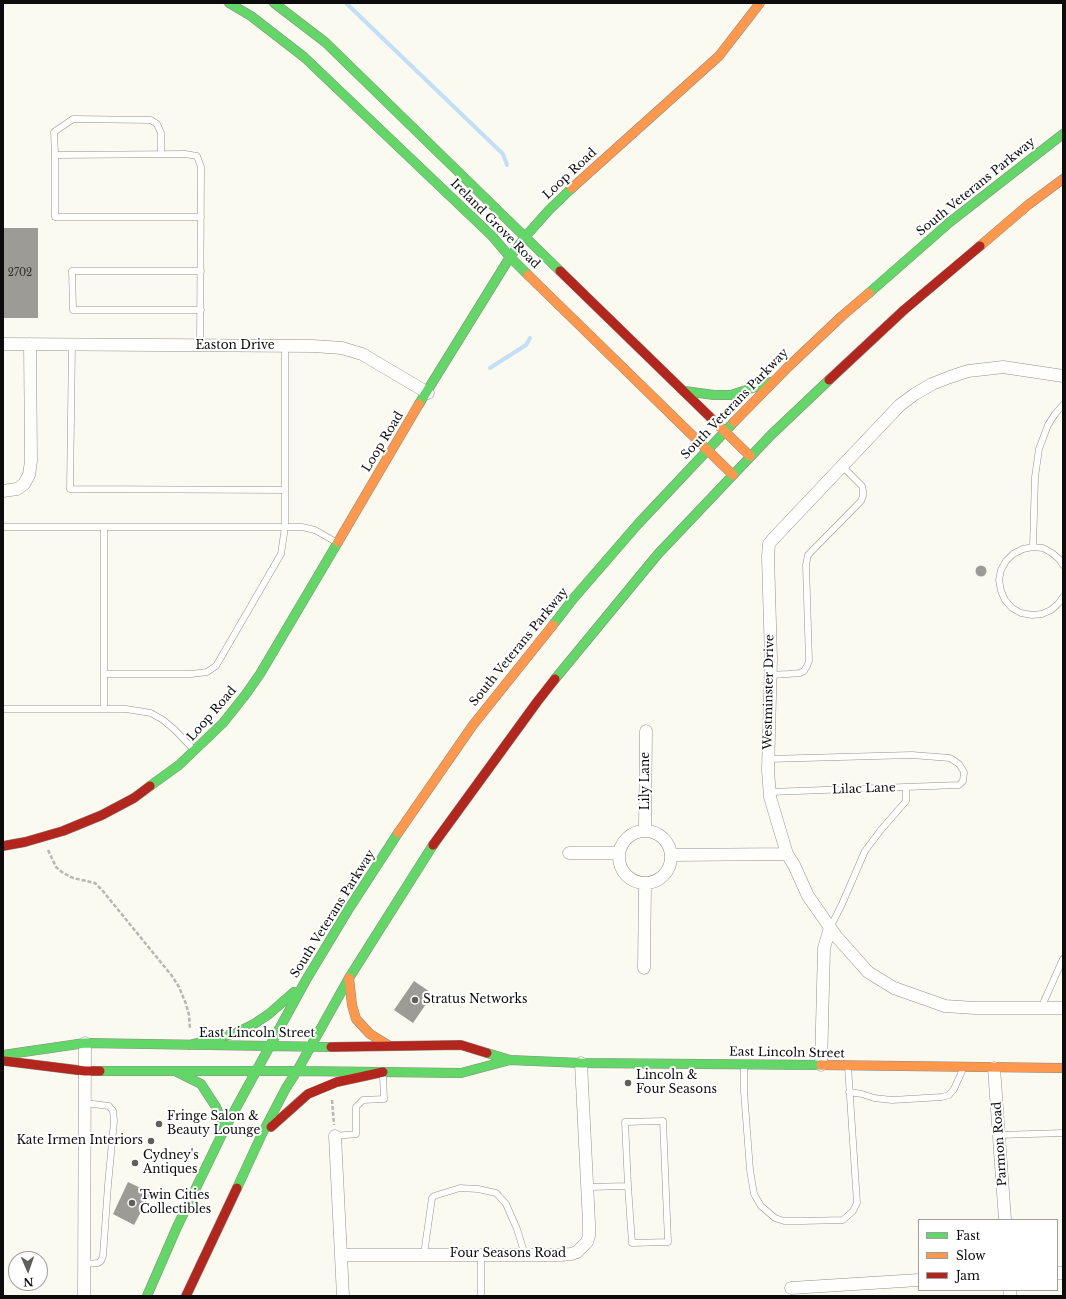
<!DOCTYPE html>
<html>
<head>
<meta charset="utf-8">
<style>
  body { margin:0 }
  #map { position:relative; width:1066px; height:1299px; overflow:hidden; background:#fafaf0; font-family:"Libre Baskerville",serif }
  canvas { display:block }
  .frame { position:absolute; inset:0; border:4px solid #0c0c0c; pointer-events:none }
  .legend { position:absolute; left:918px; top:1219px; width:140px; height:72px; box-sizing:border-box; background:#fff; border:1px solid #9e9e9e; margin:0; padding:5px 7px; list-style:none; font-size:12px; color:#0c0c0c }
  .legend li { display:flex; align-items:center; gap:8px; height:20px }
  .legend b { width:20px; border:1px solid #9e9e9e }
  .north { position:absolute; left:8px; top:1251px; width:40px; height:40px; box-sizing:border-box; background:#fff; border:1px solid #9e9e9e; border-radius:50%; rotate:178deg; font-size:11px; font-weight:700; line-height:16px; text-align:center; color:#0c0c0c }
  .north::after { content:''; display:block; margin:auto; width:14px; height:18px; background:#5f5f5c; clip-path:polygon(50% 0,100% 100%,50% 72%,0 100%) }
</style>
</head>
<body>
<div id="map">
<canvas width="1066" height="1299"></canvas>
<div class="frame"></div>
<ul class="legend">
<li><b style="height:5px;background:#63d668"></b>Fast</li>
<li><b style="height:5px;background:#ff974d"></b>Slow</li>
<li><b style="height:5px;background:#b3261e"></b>Jam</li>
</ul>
<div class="north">N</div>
</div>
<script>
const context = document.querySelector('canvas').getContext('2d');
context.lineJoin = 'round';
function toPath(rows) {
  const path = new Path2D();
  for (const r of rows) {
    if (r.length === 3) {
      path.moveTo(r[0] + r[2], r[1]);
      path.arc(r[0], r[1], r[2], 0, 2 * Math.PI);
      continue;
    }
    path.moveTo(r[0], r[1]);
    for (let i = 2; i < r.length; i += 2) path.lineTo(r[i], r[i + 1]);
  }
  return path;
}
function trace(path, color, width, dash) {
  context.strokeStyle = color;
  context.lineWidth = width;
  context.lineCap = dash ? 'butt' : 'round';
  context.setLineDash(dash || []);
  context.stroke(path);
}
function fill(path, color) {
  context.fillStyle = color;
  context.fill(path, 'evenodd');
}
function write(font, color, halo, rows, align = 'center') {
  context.font = font + ' "Libre Baskerville",serif';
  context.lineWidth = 4;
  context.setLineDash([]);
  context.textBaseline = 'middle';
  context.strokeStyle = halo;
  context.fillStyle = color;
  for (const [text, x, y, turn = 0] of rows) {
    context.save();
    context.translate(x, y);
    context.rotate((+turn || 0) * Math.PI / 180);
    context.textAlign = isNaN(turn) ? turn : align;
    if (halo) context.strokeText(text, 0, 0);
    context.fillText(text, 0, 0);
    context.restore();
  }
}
const stream = toPath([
  [346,3,503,154,507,165],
  [490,368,526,345,530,338]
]);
const building = toPath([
  [3,228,38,228,38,318,3,318],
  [981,571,5.5],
  [414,981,433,994,413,1023,394,1010],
  [128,1182,151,1193,134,1225,113,1214]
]);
const path = toPath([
  [48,850,56,867,63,873,73,878,95,883,102,890,172,976,179,987,186,1004,189,1015,190,1029],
  [332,1100,334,1125]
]);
const lane = toPath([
  [55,155,54,132,73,119,151,120,157,124,161,133,161,154],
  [201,310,73,310,72,271,201,271],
  [72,345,70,489,285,490],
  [200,345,201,167,197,156,185,154,55,155,55,217,201,217],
  [3,527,104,527],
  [1033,547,1035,477,1039,449,1048,425,1055,414,1063,405],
  [1063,565,1059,559,1052,553,1043,548,1033,547,1023,549,1013,554,1006,561,1001,570,999,580,1001,591,1005,600,1012,608,1021,613,1032,615,1042,614,1051,610,1058,604,1063,597],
  [104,674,191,674,207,672,216,666,281,554,285,527,285,346],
  [770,675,788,674,800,673,804,671,807,666,809,661,806,565,808,555,861,501,863,496,863,491,862,486,842,466],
  [3,709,104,709],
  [194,750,175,730,163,720,151,713,126,709,104,709,104,527,302,527,315,530,336,542],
  [768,759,912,755,950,758,959,764,964,772,963,781,959,785,770,792],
  [830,928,842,904,865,851,880,831,906,801,906,787],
  [1041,1008,1063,959],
  [744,1066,744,1091,750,1170,754,1194,761,1206,775,1218,784,1221,802,1221,843,1220,853,1211,857,1203,848,1066],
  [849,1092,862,1094,874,1098,892,1100,942,1097,949,1095,954,1089,963,1069],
  [999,1135,1063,1133],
  [335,1136,356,1134,356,1107,363,1100,384,1099,383,1076],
  [587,1187,628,1186,632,1243,668,1242,663,1121,625,1122,628,1186],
  [424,1254,432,1198,434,1196,460,1188,478,1189,496,1193,499,1196,506,1204,517,1229,525,1255],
  [84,1264,98,1263,101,1261,103,1256,108,1185,114,1121,113,1111,109,1106,85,1103],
  [481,1296,481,1255]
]);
const street = toPath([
  [3,344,313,346,342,348,362,354,428,393],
  [1063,376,1003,367,986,369,968,371,950,377,932,384,915,394,900,405,773,539,769,544,768,556,771,659,768,770,770,797,787,854,794,865,808,896,836,936,868,972,894,988,945,1006,975,1008,1063,1008],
  [3,491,17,489,24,484,29,475,31,461,30,344],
  [645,857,26],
  [645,831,646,731],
  [569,853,619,853],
  [671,855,787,854],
  [644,968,645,884],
  [821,1065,824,948,830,928],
  [994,1068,1005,1220],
  [335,1136,343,1296],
  [341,1255,560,1255,571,1254,577,1252,587,1242,589,1236,589,1223,581,1063],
  [1057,1273,1063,1273],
  [791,1288,919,1280],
  [1010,1290,1010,1296],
  [84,1296,85,1043]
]);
const fast = toPath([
  [229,3,251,16,304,57,492,236,510,257,528,275],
  [274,3,325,42,560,271],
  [869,293,950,222,1063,134],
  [684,391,714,395,731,395,771,382],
  [419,404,510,257,525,237,549,210,572,188],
  [553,625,573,599,638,524,734,422],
  [555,679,658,554,771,435,829,380],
  [150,786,179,765,223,723,246,694,260,674,338,542],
  [189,1045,236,1033,254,1024,269,1014,294,992],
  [487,1053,510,1060,581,1063,821,1065],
  [3,1055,85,1043,331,1047],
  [100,1071,297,1071,461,1073,510,1060],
  [175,1071,201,1084,216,1107,225,1128],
  [237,1188,262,1134,286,1088,297,1071,349,978,433,845],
  [147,1296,177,1227,225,1128,306,980,350,907,398,833]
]);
const slow = toPath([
  [572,188,719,56,760,3],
  [980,246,1028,205,1063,179],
  [528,275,733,475],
  [710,417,750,456],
  [734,422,788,367,842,316,869,293],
  [338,542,419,404],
  [398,833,473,725,553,625],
  [349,978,352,1005,356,1019,370,1034,388,1045],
  [821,1065,1063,1068]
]);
const jam = toPath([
  [560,271,710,417],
  [829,380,904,310,980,246],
  [433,845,537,702,555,679],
  [3,846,25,842,63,831,102,815,134,798,150,786],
  [331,1047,461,1045,487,1053],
  [5,1061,85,1071,100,1071],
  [271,1127,308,1094,337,1082,383,1072],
  [186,1296,237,1188]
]);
const markers = [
  [415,1000,4,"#5f5f5c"],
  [628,1083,4,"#5f5f5c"],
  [159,1124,4,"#5f5f5c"],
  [151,1141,4,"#5f5f5c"],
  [135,1163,4,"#5f5f5c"],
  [132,1203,4,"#5f5f5c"]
];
const numberNames = [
  ["2702",20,273]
];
const streetNames = [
  ["Loop Road",570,174,-43],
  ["South Veterans Parkway",976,187,-39],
  ["Ireland Grove Road",495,224,45],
  ["Easton Drive",235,346],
  ["South Veterans Parkway",735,404,-46],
  ["Loop Road",383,442,-59],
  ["South Veterans Parkway",519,647,-51],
  ["Westminster Drive",769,692,-89],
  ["Loop Road",212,714,-49],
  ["Lily Lane",646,781,-90],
  ["Lilac Lane",864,789,-2],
  ["South Veterans Parkway",333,914,-58],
  ["East Lincoln Street",257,1034],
  ["East Lincoln Street",787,1053,1],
  ["Parmon Road",1000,1144,-94],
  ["Four Seasons Road",508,1254]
];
const poiNames = [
  ["Stratus Networks",423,1000],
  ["Lincoln &",636,1076],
  ["Four Seasons",636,1090],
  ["Fringe Salon &",167,1117],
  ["Beauty Lounge",167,1131],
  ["Kate Irmen Interiors",143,1141,"right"],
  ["Cydney's",143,1156],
  ["Antiques",143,1170],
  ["Twin Cities",140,1196],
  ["Collectibles",140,1210]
];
trace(stream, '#c2dff8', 4);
fill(building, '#9c9b96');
trace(lane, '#93938f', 7);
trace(street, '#93938f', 13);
trace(fast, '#8a8a85', 10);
trace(slow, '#8a8a85', 10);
trace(jam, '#8a8a85', 10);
trace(path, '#b7b7b5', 2.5, [4, 2]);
trace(lane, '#fefefd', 6);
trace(street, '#fefefd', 12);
trace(fast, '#63d668', 9);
trace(slow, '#ff974d', 9);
trace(jam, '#b3261e', 9);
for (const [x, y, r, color] of markers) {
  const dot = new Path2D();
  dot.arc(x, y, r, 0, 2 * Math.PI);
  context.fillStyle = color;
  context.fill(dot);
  trace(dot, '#fff', 1.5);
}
write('10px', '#30302e', null, numberNames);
write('12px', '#0c0c0c', '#fff', streetNames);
write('12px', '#0c0c0c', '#fff', poiNames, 'left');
</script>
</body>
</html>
